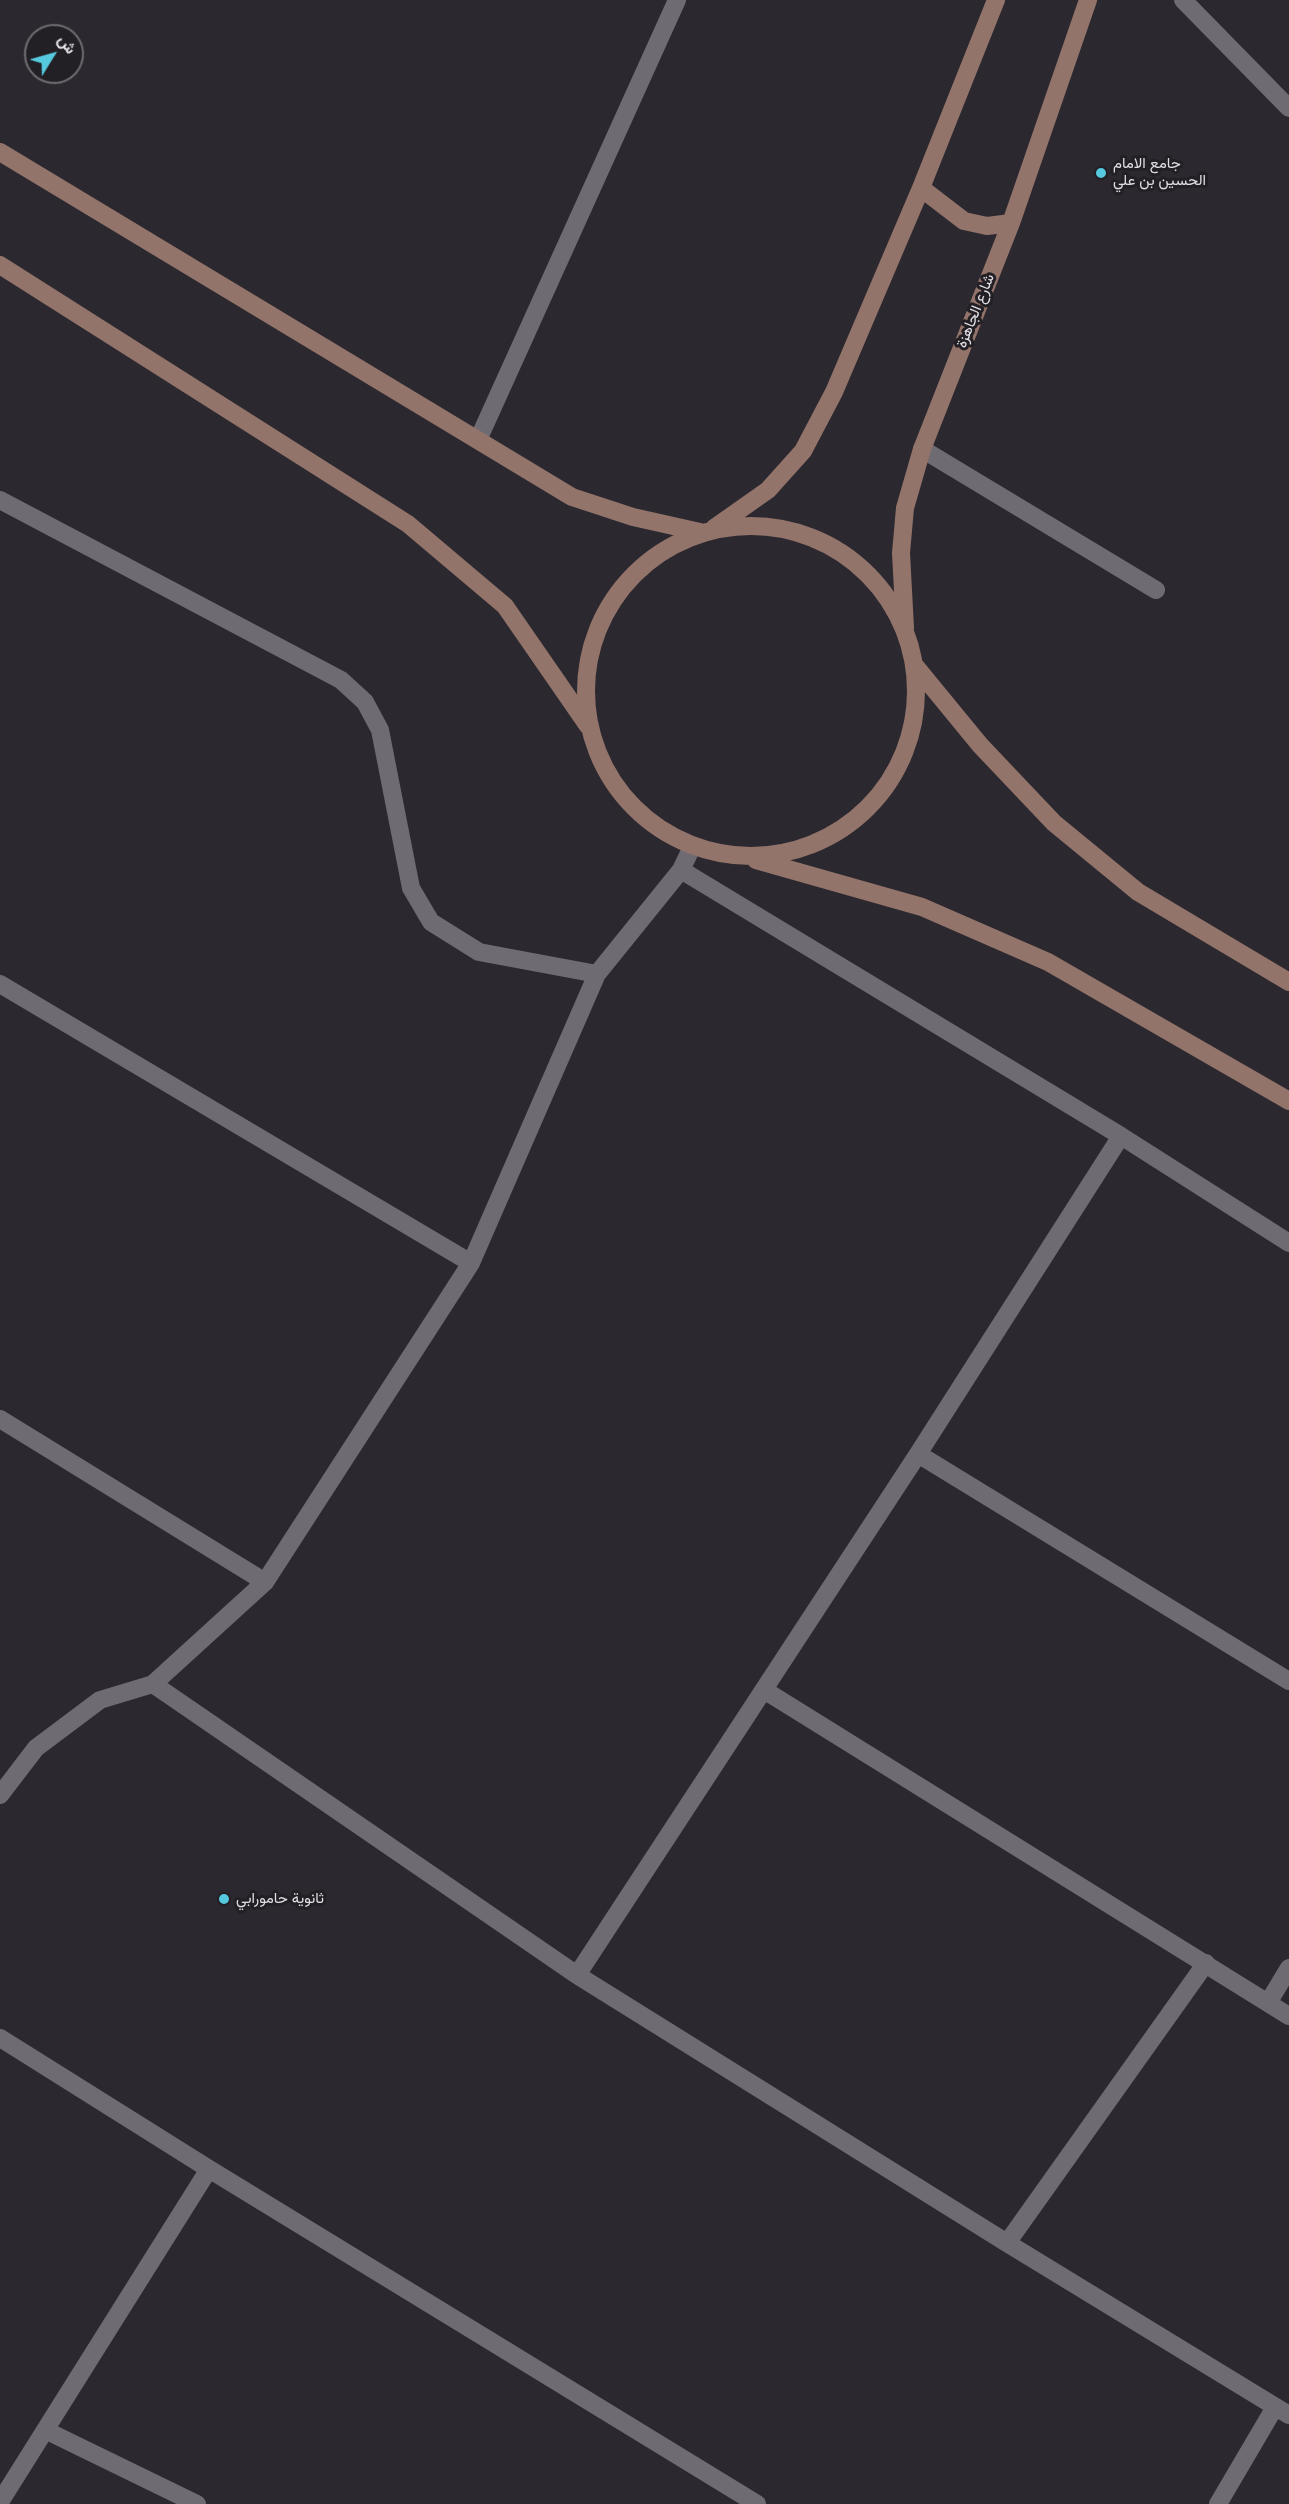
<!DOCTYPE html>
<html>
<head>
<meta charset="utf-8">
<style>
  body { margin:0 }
  #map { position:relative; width:1289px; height:2504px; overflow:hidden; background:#2c282f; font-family:"DM Sans",Vazirmatn,sans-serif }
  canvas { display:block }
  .north { position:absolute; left:24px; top:24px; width:60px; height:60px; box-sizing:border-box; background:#221f25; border:2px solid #6e6c71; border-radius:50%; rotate:53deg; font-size:16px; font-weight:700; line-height:24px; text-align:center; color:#e1dfe3 }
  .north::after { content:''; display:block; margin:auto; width:21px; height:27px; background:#55cadf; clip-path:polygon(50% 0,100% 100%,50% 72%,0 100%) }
</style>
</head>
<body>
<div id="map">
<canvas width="1289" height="2504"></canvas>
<div class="north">ش</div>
</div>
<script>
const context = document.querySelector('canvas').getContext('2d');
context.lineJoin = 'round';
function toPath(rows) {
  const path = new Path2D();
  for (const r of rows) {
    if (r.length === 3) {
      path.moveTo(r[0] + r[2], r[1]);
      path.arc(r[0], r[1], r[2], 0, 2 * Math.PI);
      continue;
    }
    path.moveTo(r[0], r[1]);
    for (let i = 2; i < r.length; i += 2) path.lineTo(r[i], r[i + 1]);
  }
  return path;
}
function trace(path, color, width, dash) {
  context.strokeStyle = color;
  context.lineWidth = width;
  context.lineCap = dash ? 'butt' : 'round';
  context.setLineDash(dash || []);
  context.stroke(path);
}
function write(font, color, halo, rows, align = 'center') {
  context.font = font + ' "DM Sans",Vazirmatn,sans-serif';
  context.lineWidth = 6;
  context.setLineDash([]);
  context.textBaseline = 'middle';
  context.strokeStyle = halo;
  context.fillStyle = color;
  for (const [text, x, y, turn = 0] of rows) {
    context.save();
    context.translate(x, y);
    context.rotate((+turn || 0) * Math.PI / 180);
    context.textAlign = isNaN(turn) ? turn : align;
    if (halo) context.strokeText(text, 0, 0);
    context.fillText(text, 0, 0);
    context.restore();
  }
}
const street = toPath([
  [1183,0,1289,108],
  [478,440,677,0],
  [922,449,1156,590],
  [0,500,341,680,365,702,380,730,411,888,431,922,479,952,597,974],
  [681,870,1121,1136,1289,1243],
  [0,984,471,1263],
  [0,1419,265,1582],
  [918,1454,1289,1681],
  [153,1684,577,1975,1007,2243,1289,2415],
  [764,1690,1289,2016],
  [0,1795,36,1748,100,1700,153,1684,265,1582,471,1263,597,974,681,870,692,847],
  [577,1975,918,1454,1121,1136],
  [1268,2003,1289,1968],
  [0,2038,209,2169,757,2504],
  [1007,2243,1206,1963],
  [45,2430,197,2504],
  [0,2502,209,2169],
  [1218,2504,1275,2407]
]);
const secondary = toPath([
  [0,152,572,497,633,517,700,532],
  [921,188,964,221,987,226,1011,223],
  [0,265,408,524,505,606,588,726],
  [751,691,165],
  [714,528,768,490,803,451,834,392,921,188,996,0],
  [905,628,901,553,905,508,922,449,1011,223,1088,0],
  [916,667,980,745,1054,823,1138,892,1289,982],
  [756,860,922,907,1048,962,1289,1101]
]);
const markers = [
  [1101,173,6,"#55cadf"],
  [224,1899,6,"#55cadf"]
];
const poiNames = [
  ["جامع الامام",1113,164],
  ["الحسين بن علي",1113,181],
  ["ثانوية حامورابي",236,1899]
];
const streetNames = [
  ["شارع الجاهزة",976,311,-68]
];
trace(street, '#6f6b73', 18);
trace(secondary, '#92746a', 18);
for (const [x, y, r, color] of markers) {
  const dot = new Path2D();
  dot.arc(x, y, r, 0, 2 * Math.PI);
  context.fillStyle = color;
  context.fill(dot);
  trace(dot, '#221f25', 2);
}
write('15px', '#e1dfe3', '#221f25', poiNames, 'left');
write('15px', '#e1dfe3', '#221f25', streetNames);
</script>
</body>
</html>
